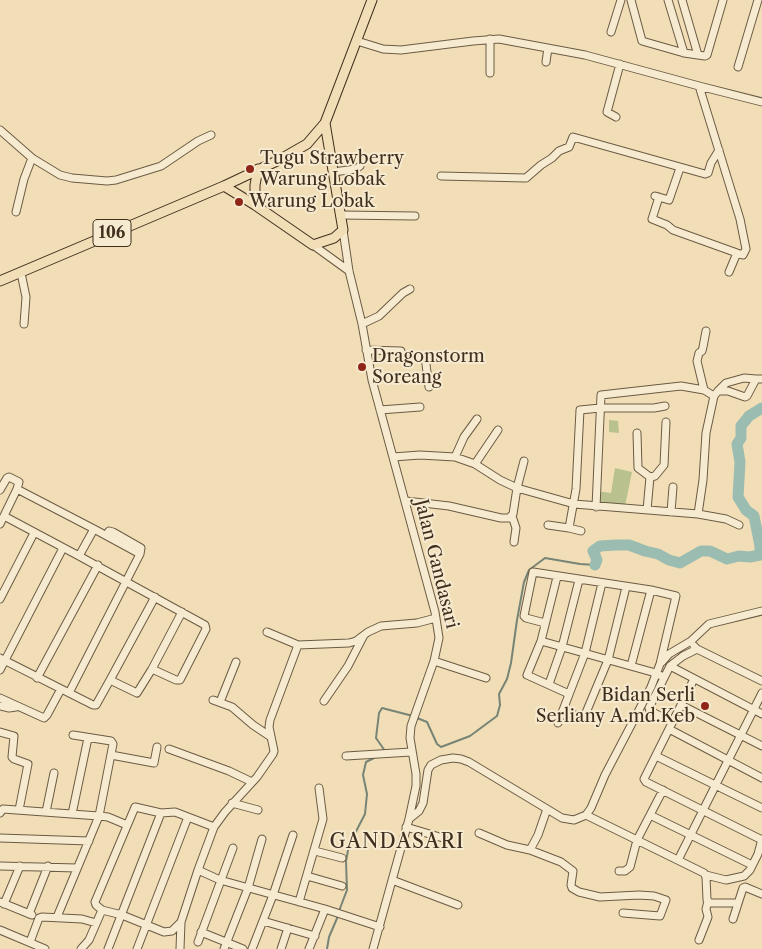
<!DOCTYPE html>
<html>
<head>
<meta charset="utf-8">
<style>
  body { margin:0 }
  canvas { display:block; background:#f1deb6 }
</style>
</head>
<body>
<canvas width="762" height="949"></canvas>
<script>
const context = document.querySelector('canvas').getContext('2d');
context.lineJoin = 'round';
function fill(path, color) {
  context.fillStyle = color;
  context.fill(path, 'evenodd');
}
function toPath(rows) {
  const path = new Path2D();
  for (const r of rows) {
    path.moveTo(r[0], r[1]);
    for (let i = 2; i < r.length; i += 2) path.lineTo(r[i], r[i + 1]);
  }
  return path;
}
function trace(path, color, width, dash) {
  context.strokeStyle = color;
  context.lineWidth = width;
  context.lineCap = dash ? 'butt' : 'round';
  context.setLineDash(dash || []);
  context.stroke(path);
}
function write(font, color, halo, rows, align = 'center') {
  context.font = font + ' "Libre Caslon Text",serif';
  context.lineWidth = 4;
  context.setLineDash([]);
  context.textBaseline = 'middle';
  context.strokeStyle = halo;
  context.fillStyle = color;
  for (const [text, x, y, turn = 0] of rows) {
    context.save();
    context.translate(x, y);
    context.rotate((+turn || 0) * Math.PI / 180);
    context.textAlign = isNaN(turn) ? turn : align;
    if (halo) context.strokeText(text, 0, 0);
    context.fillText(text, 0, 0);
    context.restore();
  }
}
const green = toPath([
  [609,420,618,421,619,433,609,432],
  [615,468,632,472,625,506,598,503,596,491,611,493]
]);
const stream = toPath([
  [417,718,427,722,437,744,441,747,470,736,497,716,500,705,499,694,507,679,511,663,517,620,524,582,529,570,545,558,580,564,595,565],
  [385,751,376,738,379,713,382,708,413,716],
  [339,911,347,890,346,861,349,845,365,814,367,794,363,775,366,762,374,758],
  [327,949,329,937,338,916]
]);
const river = toPath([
  [595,565,597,560,593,551,600,546,616,545,629,545,645,551,658,554,669,560,680,563,701,551,710,551,727,559,739,556,750,557,760,555,760,546,754,516,746,510,738,497,740,462,737,444,741,438,741,426,749,416,762,408]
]);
const minor = toPath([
  [631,0,642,41,684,53,705,56,707,55,723,0],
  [668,0,684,53],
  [682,0,698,55],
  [611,32,621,0],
  [357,41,383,49,401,50,473,41,499,39,585,55,699,86,762,102],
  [546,62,548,48],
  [738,67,758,0],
  [490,73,490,39],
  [699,86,740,219,746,249,743,255,737,253],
  [616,117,607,112,620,64],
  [0,130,32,158,60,175,72,178,107,181,116,180,161,166,198,141,211,135],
  [333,172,356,169,360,166],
  [441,176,526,178,541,165,552,158,559,151,569,147,573,137,705,174,708,173,711,163,719,150],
  [655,196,669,200,680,168],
  [659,197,652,219,667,225,673,230,737,253,729,272],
  [16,212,24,179,32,158],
  [340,215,415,216],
  [343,230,349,271,362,324,372,380,435,612,439,638,434,661,411,726,410,738,416,774,416,786,409,819,373,949],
  [313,245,349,271],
  [21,273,26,297,24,324],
  [362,324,379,316,403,293,410,289],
  [366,350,401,351,402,355,425,357,429,387],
  [704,390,697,361,699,353,702,351,703,347,706,331],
  [718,391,726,383,744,378,756,379],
  [380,410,420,407],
  [637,433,638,468,650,477,647,510],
  [393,457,420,455,455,457,475,464,500,480,517,488,524,461],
  [455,457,464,437,477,419],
  [475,464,498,430],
  [650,477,655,476,664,465,666,422],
  [0,490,7,478,9,477,19,482,17,489,0,524],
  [406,501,449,506,501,518,509,518,513,514,517,488,574,504,698,514,703,480,706,433,714,396,718,391,728,391,745,397,747,396,756,379,762,379],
  [596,507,601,395,681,386,704,390,714,396],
  [671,512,673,487],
  [698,514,726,519,739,525],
  [4,516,79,556,94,529,17,489],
  [512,516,516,528,514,542],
  [548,525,569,528,576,489,580,410,600,408,654,408,665,406],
  [569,528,581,531],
  [106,535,109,531,113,532,141,548,140,554],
  [557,577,541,641,527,675,569,694],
  [0,599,34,533],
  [267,632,298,645],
  [541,641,652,672,664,677],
  [694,646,697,649,762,681],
  [0,658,93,705,96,705,110,680,137,693,152,669,176,680,180,680,206,629,205,625,79,556],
  [434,661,486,678],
  [662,662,669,654,691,641,709,624,762,611],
  [631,666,651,590],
  [670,666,762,714],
  [152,669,182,612],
  [0,670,63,548],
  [37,678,98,565],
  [694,679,644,779,646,782,762,840],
  [110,680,155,597],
  [549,684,562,647,579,580],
  [69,693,140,554,94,529],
  [0,698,44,718,47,715,61,689],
  [213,700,232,707,253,725,271,737],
  [324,701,348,666,363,637],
  [220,702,236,662],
  [681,705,762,746],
  [0,706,9,708,16,707],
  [563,711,581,717,585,715,608,660,626,587],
  [672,722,650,711,649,708,670,666,683,656,697,649],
  [558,723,585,653,602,583],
  [669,729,762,778],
  [0,732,14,736,12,757,14,759,28,764,19,810],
  [169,749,229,771,252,782],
  [111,755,154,763,157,747],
  [346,756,411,752],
  [656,756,762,808],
  [232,803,258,810],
  [547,809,538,835,530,850,561,862,573,871,571,885,572,888,579,892,600,897,639,895,654,896,666,900,660,916,623,913],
  [46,812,54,773],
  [0,813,3,809,99,816,108,817,127,825],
  [72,814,88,738],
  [586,815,704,873,706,877,707,900,710,903,737,903],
  [650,815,752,865],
  [409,819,419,811,423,803,428,770,431,765,441,760,453,758,461,759,469,762,562,818,574,820,586,815,591,808,605,775,651,687,660,664,676,596,651,590,533,572,524,616,526,618,545,623],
  [406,827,443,838],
  [479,833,507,845,530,850],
  [0,838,89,841],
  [315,851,342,858],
  [678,860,762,693],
  [0,866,77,868],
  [198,870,220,880,325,909,380,927],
  [619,871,625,871,630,867,637,840,663,790],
  [706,875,726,880,744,876,750,870,758,854,762,839],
  [307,876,342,886],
  [392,880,458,905],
  [0,902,32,915],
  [299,902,323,819,319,788],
  [4,904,20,866],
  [29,914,48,866],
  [57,917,99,816,113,744,111,741,73,735],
  [733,919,743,888,745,887,762,894],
  [263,921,315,936],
  [181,922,172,931,164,932,122,915,102,910,96,905,95,902,135,807,161,813,175,812,214,827],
  [0,930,45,949],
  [201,932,243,949],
  [699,940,708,917,706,909,708,901],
  [30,942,39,918,42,917,82,919,96,923],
  [198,942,233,848],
  [81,949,89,940,102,910],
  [108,949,161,813],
  [137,949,188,817],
  [180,949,181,922,198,870,214,827,225,812,257,777,273,754,274,751,269,727,270,720,298,645,349,643,356,641,368,632,381,626,417,623,436,618],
  [224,949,248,888,262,839],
  [252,949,273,895,293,835],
  [281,949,288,928],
  [309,949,325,909]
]);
const major = toPath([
  [224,186,255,205,313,245,334,238,343,230,325,123],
  [255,205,255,185,258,169],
  [0,281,224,186,279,160,307,144,325,123,372,0]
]);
const markers = [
  [250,169,5,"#8f2418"],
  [239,202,5,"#8f2418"],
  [362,367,5,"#8f2418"],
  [705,706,5,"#8f2418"]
];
const shields = [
  [112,233,38]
];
const shieldNames = [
  ["106",112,233]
];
const poiNames = [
  ["Tugu Strawberry",260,159],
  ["Warung Lobak",260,180],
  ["Warung Lobak",249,202],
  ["Dragonstorm",372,357],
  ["Soreang",372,378],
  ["Bidan Serli",695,696,"right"],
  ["Serliany A.md.Keb",695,717,"right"]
];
const streetNames = [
  ["Jalan Gandasari",436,564,76]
];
const quarterNames = [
  ["GANDASARI",397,842]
];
fill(green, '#b9c18e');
trace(stream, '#778476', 2);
trace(river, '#9bbcb0', 11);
trace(minor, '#6c5b44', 9);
trace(major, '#402f1e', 11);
trace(minor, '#f6ead0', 7);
trace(major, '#f1deb6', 9);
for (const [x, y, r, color] of markers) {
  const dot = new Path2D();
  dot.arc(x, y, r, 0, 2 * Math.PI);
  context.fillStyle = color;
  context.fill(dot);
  trace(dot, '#f6ead0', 2);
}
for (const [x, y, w] of shields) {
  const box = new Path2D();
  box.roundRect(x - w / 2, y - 13.5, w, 27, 4);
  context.fillStyle = '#f6ead0';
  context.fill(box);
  trace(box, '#402f1e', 1);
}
write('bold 16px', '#402f1e', null, shieldNames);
write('18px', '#402f1e', '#f6ead0', poiNames, 'left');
write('18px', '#402f1e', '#f6ead0', streetNames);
context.letterSpacing = '1px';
write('20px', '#402f1e', '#f6ead0', quarterNames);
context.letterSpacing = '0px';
</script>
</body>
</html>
